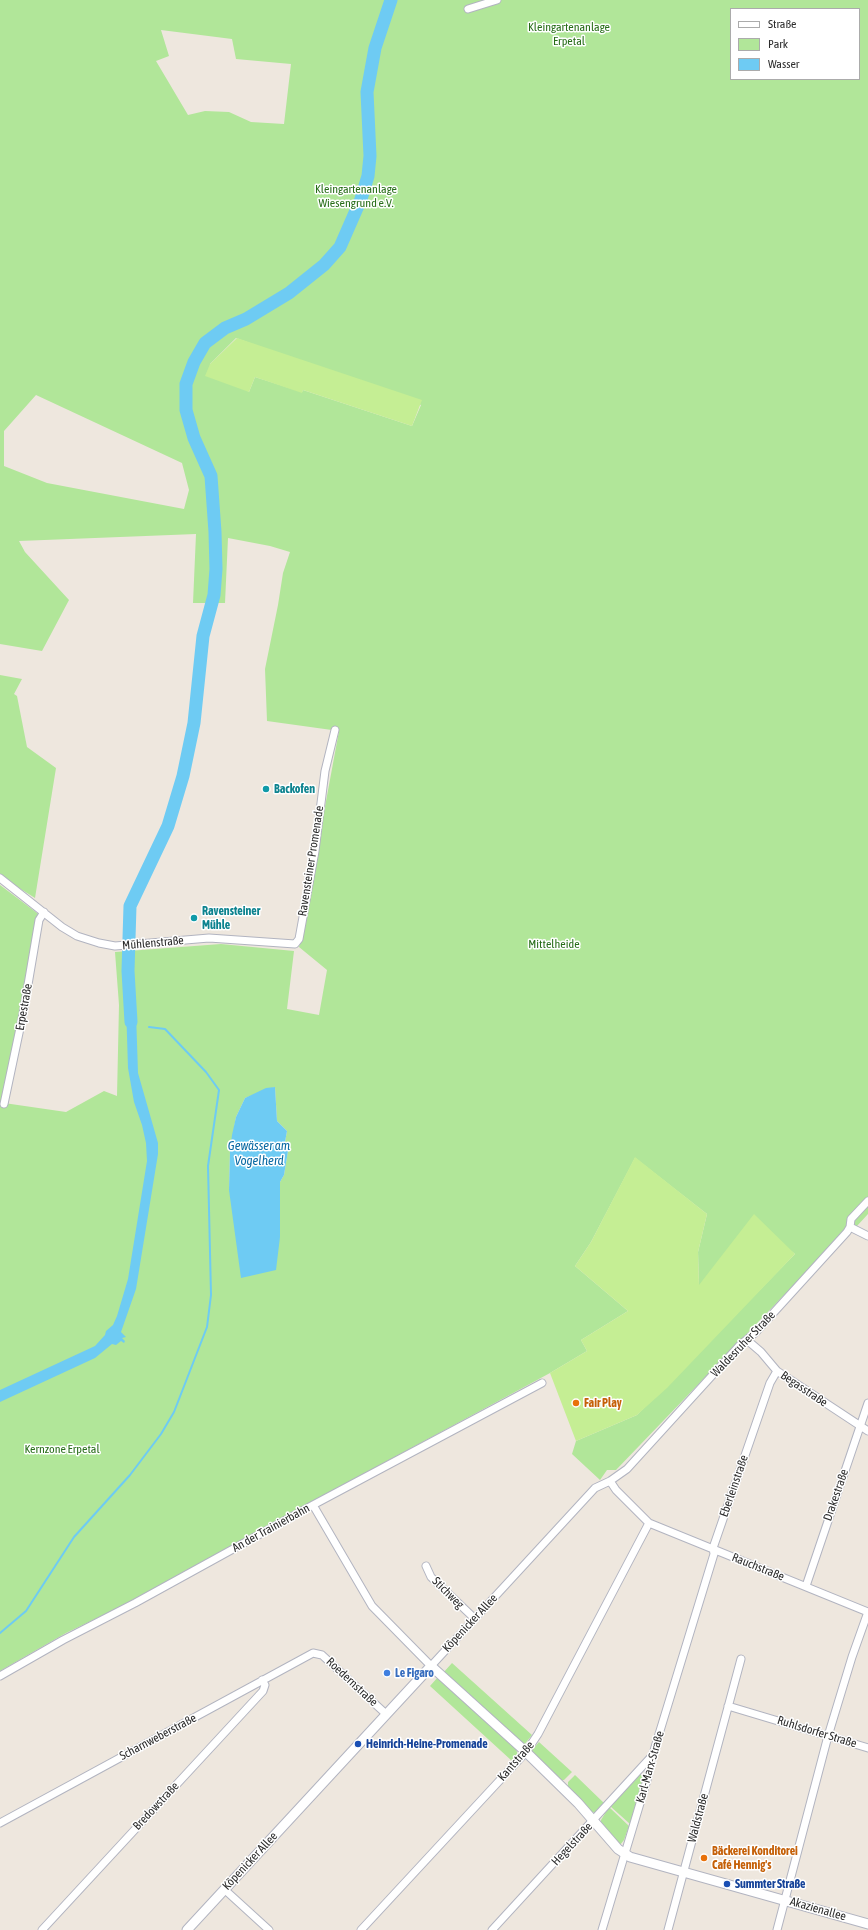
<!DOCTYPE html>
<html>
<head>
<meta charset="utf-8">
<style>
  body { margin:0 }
  #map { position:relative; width:868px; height:1930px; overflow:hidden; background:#eee7de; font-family:"Asap Condensed",sans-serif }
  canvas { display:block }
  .legend { position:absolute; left:730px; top:8px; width:130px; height:72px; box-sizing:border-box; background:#fff; border:1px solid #ababab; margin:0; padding:5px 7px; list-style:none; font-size:12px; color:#2c2c2c }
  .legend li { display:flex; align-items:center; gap:8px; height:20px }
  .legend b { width:20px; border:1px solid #ababab }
</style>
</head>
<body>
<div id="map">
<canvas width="868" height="1930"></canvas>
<ul class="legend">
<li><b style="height:5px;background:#fff"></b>Straße</li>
<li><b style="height:11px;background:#b1e699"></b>Park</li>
<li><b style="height:11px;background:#6ecbf3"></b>Wasser</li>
</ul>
</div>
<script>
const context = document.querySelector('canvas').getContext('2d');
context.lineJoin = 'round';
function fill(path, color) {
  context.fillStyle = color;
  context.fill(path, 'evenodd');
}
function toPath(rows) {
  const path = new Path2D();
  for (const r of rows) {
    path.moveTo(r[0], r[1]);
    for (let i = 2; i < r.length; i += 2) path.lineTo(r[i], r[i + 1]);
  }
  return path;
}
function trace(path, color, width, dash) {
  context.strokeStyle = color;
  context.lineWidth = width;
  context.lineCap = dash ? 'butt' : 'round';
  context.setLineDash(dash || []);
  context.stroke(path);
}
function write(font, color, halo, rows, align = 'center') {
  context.font = font + ' "Asap Condensed",sans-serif';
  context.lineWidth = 3;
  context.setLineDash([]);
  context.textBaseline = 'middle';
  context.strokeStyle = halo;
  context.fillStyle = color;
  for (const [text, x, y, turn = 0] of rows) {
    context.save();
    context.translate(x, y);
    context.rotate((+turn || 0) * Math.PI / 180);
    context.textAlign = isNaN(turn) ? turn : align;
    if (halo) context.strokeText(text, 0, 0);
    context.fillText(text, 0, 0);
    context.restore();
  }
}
const green = toPath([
  [0,0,868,0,868,1214,846,1238,810,1268,616,1470,607,1470,600,1480,572,1454,576,1441,637,1415,795,1254,787,1248,699,1286,698,1252,707,1214,635,1158,591,1242,575,1266,628,1311,581,1340,587,1351,550,1373,319,1498,135,1600,66,1633,0,1671,0,885,41,916,4,1103,66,1112,104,1091,117,1096,119,1005,115,952,221,944,294,951,287,1009,319,1015,327,970,299,947,339,731,267,721,265,669,278,605,283,573,290,552,270,546,228,538,225,603,193,603,196,534,19,541,25,552,69,600,42,651,0,644],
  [731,9,859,9,859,79,731,79],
  [161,30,232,39,236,59,291,64,284,124,251,122,229,112,205,111,188,115,156,61,169,56],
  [236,338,421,405,412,426,303,390,302,392,255,377,249,392,210,364],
  [36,395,182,463,189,490,184,509,47,483,4,466,4,431],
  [275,1087,277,1121,287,1131,285,1142,288,1151,284,1175,280,1182,280,1237,229,1190,230,1151,236,1117,245,1098],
  [0,675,22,679,14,694,17,696,27,747,56,768,35,898,0,876],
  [452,1663,532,1735,524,1745,443,1673],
  [438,1677,516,1749,518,1755,512,1761,430,1686],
  [539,1742,572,1772,564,1780,559,1780,532,1754,532,1750],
  [640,1774,643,1777,630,1824,610,1806],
  [575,1775,605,1804,597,1813,591,1812,568,1788,568,1782],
  [609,1807,629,1826,624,1840,620,1845,601,1825,601,1820]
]);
const pitch = toPath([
  [237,338,422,400,412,426,303,390,302,393,255,377,249,392,205,376,210,364],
  [635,1157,707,1214,698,1252,699,1285,754,1214,795,1254,667,1388,637,1415,576,1441,550,1373,587,1351,581,1340,628,1311,575,1266,591,1242]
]);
const water = toPath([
  [132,1004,136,1013,138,1073,158,1143,158,1154,136,1289,121,1332,126,1337,122,1338,125,1341,124,1343,121,1341,116,1345,112,1344,95,1358,0,1402,0,1390,95,1346,105,1335,106,1331,113,1325,117,1316,128,1279,147,1161,146,1143,142,1125,134,1102,128,1068,126,1005],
  [275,1087,277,1121,287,1131,285,1142,288,1151,284,1175,280,1182,280,1237,276,1270,241,1278,229,1190,230,1151,232,1135,236,1117,245,1098,266,1088]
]);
const stream = toPath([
  [0,1633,26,1611,74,1537,130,1475,161,1434,174,1412,207,1327,211,1295,208,1166,219,1090,206,1072,165,1029,149,1027]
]);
const river = toPath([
  [131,1022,128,971,130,906,168,826,183,776,194,723,203,636,214,595,216,569,215,532,211,476,194,438,186,410,186,384,194,362,205,343,225,328,246,319,289,293,324,265,340,247,361,199,368,176,370,156,367,92,375,48,391,0]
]);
const minor = toPath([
  [468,9,497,0],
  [0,878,62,927,77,936,99,943,115,946,209,938,295,944,299,939,315,851,325,771,335,730],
  [4,1104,23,1014,39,920,44,912],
  [850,1227,868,1236],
  [747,1340,761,1352,777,1371,868,1431],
  [610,1481,616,1490,649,1523,868,1612],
  [313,1505,372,1606,431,1666,595,1488,610,1481,627,1469,739,1346,756,1332,847,1232,850,1227,851,1219,868,1201],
  [426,1566,431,1577,474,1618],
  [806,1586,868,1403],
  [0,1676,63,1640,135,1603,313,1505,542,1383],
  [728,1706,868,1748],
  [0,1823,313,1653,322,1655,386,1714],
  [224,1889,269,1930],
  [42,1930,263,1691,265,1685,262,1680],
  [361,1930,526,1752,538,1734,649,1523],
  [492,1930,650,1758],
  [602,1930,647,1780,652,1757,714,1554,713,1548,770,1383,777,1371],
  [668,1930,741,1659],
  [777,1930,828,1736,852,1657,868,1612]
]);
const tertiary = toPath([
  [187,1930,431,1666,526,1752,578,1803,618,1849,630,1857,868,1924]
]);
const markers = [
  [266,789,4,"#0f9aa8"],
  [194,918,4,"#0f9aa8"],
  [576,1403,4,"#e8710a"],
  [387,1673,4,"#3f7fe0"],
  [358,1744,4,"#1a4fb4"],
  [704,1858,4,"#e8710a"],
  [727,1884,4,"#1a4fb4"]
];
const parkNames = [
  ["Kleingartenanlage",569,27],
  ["Erpetal",569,41],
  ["Kleingartenanlage",356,189],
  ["Wiesengrund e.V.",356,203],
  ["Mittelheide",554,944],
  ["Kernzone Erpetal",62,1449]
];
const cultureNames = [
  ["Backofen",274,789],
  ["Ravensteiner",202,911],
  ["Mühle",202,925]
];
const streetNames = [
  ["Ravensteiner Promenade",311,861,-81],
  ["Mühlenstraße",153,943,-5],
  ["Erpestraße",24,1007,-80],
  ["Waldesruher Straße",743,1344,-46],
  ["Begasstraße",804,1389,34],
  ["Eberleinstraße",734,1486,-71],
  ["Drakestraße",836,1495,-71],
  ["An der Trainierbahn",271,1528,-29],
  ["Rauchstraße",758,1567,22],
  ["Stichweg",448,1593,45],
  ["Köpenicker Allee",470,1623,-47],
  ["Roedernstraße",352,1682,43],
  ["Ruhlsdorfer Straße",817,1732,17],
  ["Scharnweberstraße",158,1737,-28],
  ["Kantstraße",516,1761,-49],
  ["Karl-Marx-Straße",650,1767,-74],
  ["Bredowstraße",156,1806,-47],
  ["Waldstraße",698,1818,-75],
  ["Hegelstraße",572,1844,-47],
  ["Köpenicker Allee",250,1861,-47],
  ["Akazienallee",818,1909,16]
];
const foodNames = [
  ["Fair Play",584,1403],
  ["Bäckerei Konditorei",712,1851],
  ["Café Hennig's",712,1865]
];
const shopNames = [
  ["Le Figaro",395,1673]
];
const transitNames = [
  ["Heinrich-Heine-Promenade",366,1744],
  ["Summter Straße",735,1884]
];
const waterNames = [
  ["Gewässer am",259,1146],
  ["Vogelherd",259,1161]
];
fill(green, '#b1e699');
fill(pitch, '#c5ee94');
fill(water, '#6ecbf3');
trace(stream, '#6ecbf3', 2);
trace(river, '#6ecbf3', 13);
trace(minor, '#b2b4c0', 9);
trace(tertiary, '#b2b4c0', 11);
trace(minor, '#fff', 7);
trace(tertiary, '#fff', 9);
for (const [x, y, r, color] of markers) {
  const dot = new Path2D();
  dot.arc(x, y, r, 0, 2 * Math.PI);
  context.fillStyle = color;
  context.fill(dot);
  trace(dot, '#fff', 1.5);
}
write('12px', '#276d18', '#fff', parkNames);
write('bold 12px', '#0d838f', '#fff', cultureNames, 'left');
write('12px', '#2c2c2c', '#fff', streetNames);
write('bold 12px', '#c56008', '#fff', foodNames, 'left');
write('bold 12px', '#366cbe', '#fff', shopNames, 'left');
write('bold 12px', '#164399', '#fff', transitNames, 'left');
write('italic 13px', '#0969a3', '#fff', waterNames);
</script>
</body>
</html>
